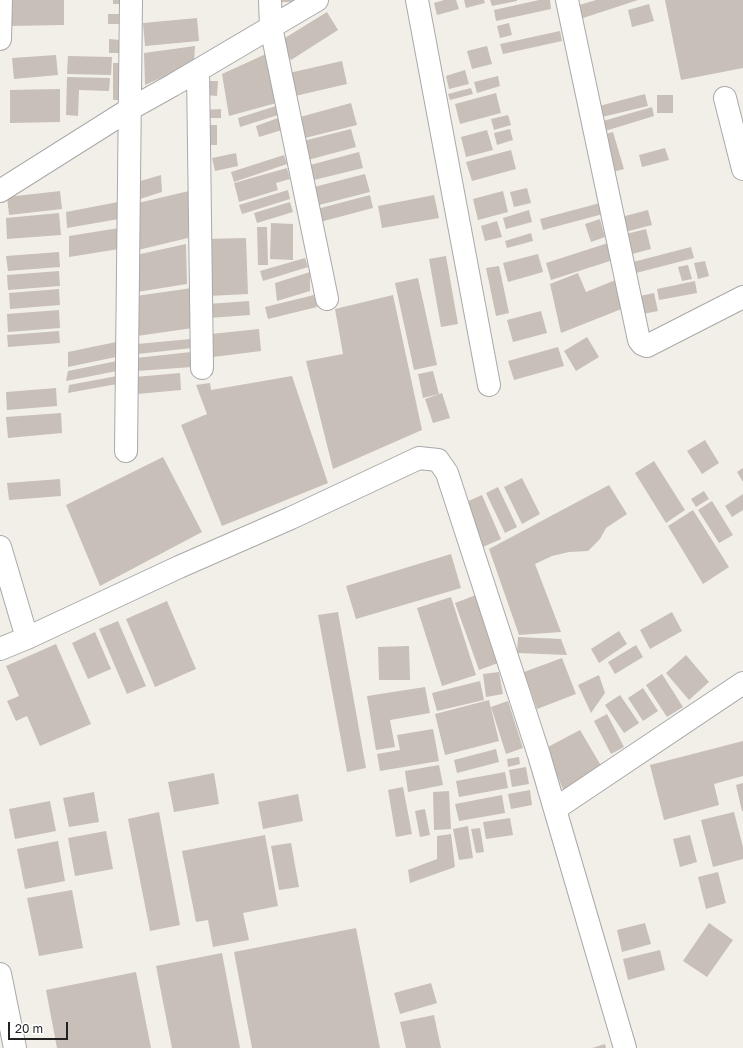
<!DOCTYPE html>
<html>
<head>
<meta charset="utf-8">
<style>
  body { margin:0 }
  #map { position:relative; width:743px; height:1048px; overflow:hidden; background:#f2efe9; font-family:"Golos Text",sans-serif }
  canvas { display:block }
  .scale { position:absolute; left:8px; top:1022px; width:60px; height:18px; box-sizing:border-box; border:2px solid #222; border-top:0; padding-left:5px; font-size:12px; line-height:14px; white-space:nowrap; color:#222; -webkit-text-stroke:3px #fff; paint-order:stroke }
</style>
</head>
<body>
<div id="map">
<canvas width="743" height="1048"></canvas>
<div class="scale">20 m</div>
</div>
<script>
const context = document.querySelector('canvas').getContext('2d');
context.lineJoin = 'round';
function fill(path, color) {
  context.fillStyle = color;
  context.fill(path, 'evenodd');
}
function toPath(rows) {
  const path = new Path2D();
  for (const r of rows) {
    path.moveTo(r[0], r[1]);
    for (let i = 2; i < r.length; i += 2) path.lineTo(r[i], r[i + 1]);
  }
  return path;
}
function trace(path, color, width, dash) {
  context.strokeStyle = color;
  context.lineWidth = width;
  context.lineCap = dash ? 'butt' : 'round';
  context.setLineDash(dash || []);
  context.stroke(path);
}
const building = toPath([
  [9,0,64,0,64,25,9,26],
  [113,0,125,0,125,4,113,4],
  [275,0,293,0,293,2,276,2],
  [444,0,456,0,459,9,437,15,434,3],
  [464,0,484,0,485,3,466,8],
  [490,0,517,0,517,1,492,6],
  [539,0,550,0,551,9,496,21,494,10],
  [596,0,638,0,580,19,576,6],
  [665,0,743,0,743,68,681,80],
  [649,4,654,21,632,27,628,10],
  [327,12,338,30,291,60,280,41],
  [108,14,122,14,122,24,108,24],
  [197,18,199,41,145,46,143,23],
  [509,23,512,35,500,38,497,26],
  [560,31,562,41,503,54,500,44],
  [109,39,120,40,120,53,109,53],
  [195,46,194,63,145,85,144,53],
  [487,46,492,64,472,69,467,51],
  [268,53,280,102,229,116,222,74],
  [56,55,58,75,14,79,12,58],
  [68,56,112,57,111,75,67,74],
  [342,61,347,84,295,96,289,73],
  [113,63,124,63,123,100,113,100],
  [465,70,469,84,449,89,446,76],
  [498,76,500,86,477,93,474,82],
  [67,77,110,78,109,91,79,90,78,116,66,115],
  [204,81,218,81,217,96,204,95],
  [471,88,473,94,450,100,448,94],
  [60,89,60,122,10,123,10,90],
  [496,93,501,113,460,124,455,104],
  [645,94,648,106,602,117,599,106],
  [657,95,673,95,673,113,657,113],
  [351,103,357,125,305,138,300,117],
  [276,106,278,115,240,127,238,118],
  [652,107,654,116,605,131,603,121],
  [221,109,221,118,203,118,203,110],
  [508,115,511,125,494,130,491,119],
  [278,118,282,130,259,137,256,126],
  [203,125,217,125,217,145,204,145],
  [351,129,356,147,308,160,303,141],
  [510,129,513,140,497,145,494,133],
  [487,130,493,150,466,157,461,137],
  [613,132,624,169,613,172,602,135],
  [665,148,669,160,642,167,639,155],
  [511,150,516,169,472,181,466,162],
  [359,152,363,168,314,180,310,165],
  [236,153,238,166,215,171,212,158],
  [284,155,287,164,234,182,231,172],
  [287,168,290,179,276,183,278,190,239,202,234,183],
  [365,174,370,192,319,205,314,187],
  [161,175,162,192,137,200,137,182],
  [527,188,531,203,514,207,510,192],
  [288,190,290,199,242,214,239,205],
  [60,191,62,209,9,215,7,197],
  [189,191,188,238,138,250,138,203],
  [503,191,508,212,478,220,473,199],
  [370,195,373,208,320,222,317,209],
  [434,195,439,218,382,228,378,206],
  [118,202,119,219,67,228,66,212],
  [290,202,293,212,257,223,254,213],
  [600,203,603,214,543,230,540,219],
  [529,210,532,222,506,229,503,218],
  [648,210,652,225,625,232,621,217],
  [59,213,61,235,7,239,6,218],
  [600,219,605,237,591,242,585,224],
  [497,221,502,237,485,241,481,226],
  [271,223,293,224,293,260,270,259],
  [257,227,267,227,268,265,258,265],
  [119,228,119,249,69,257,69,236],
  [646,229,651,249,632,254,626,234],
  [531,233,533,241,507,248,505,241],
  [246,238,248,294,208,296,206,239],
  [608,243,613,260,551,280,546,263],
  [186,244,187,284,137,292,136,255],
  [691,247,694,258,636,273,633,262],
  [59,252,60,267,8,271,6,256],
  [538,254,543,272,508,282,503,263],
  [446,256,458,324,441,327,429,259],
  [305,258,308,267,263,281,260,271],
  [705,261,709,276,698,279,694,263],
  [688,265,692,279,682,281,678,267],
  [499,266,509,313,496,316,486,268],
  [59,271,60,286,8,290,7,275],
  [310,272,310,291,277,301,275,283],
  [578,273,586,292,618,279,629,306,561,333,550,284],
  [418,278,437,365,414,370,395,283],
  [695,281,697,293,659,300,657,289],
  [192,288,193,328,137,336,136,296],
  [59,289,60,305,10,309,9,293],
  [654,293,658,311,643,314,640,296],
  [314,295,317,307,268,319,265,307],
  [393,295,422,430,333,469,306,361,343,354,335,309],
  [249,301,250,315,209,318,208,304],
  [59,310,60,328,8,332,7,314],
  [541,311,547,333,513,342,507,320],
  [259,329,261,351,213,357,211,334],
  [59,331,60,343,8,347,7,335],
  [587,337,599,357,576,371,564,351],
  [191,339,192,348,138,354,137,344],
  [116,342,116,357,68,367,68,352],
  [558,347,564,366,514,380,508,361],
  [191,352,192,367,137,371,136,358],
  [117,361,117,371,66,381,68,371],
  [433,371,439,394,423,398,418,374],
  [180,373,181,390,137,394,135,377],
  [117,376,117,384,68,393,69,385],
  [292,376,328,483,222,526,181,425,207,414,196,385,210,383,211,390],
  [56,388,57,406,7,410,6,392],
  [442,393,450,418,433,423,425,399],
  [61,413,62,433,8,438,6,417],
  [705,440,719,463,702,474,687,451],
  [163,457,202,532,100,586,66,505],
  [654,461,685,510,666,523,635,473],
  [743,468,743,482,737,472],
  [522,478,540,514,522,524,504,487],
  [60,479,61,496,9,500,7,483],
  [609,485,627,514,606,528,600,539,588,551,569,552,552,556,535,564,561,632,519,635,489,549],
  [498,487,517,527,505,533,486,493],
  [704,491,709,499,696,507,691,499],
  [743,494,743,510,732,517,725,506],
  [482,495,501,539,483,547,464,503],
  [712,501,733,535,719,543,698,510],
  [693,510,729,567,703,584,668,526],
  [451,554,461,588,356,619,346,586],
  [476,595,501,662,479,670,455,603],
  [451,597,476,675,442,686,417,608],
  [167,601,196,669,155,687,126,619],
  [338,612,366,768,347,772,318,615],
  [672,612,682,631,650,649,640,630],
  [118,621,146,686,127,694,99,629],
  [619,631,627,644,599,663,591,649],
  [95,632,111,669,88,679,72,643],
  [518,637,561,639,567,655,517,653],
  [56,644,91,724,40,746,27,716,16,721,7,701,19,696,6,666],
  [636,645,643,657,615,674,608,662],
  [409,646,410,680,379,680,378,647],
  [686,655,709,682,689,700,666,673],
  [562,658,576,694,537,709,524,672],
  [499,672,503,694,486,697,483,674],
  [662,674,683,707,667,717,646,685],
  [599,675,605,693,591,713,578,685],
  [480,681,484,700,437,711,432,693],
  [425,687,430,713,390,720,395,747,376,750,367,696],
  [643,688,658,711,643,721,628,698],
  [620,695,639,723,624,733,605,705],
  [489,700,499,741,445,755,435,714],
  [508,701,523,748,506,754,491,707],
  [607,714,624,747,611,754,594,721],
  [433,729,439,761,380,771,377,754,400,750,397,735],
  [580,730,603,769,564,792,546,748],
  [743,741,743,776,714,784,719,805,664,820,650,765],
  [496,749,499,762,457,773,454,760],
  [519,757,520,764,508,767,507,759],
  [439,765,443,785,408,792,405,771],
  [526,767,529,784,512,787,509,770],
  [505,772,508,788,459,797,456,781],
  [214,773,219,804,174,812,168,782],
  [743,783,743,811,742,811,736,785],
  [403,787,412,834,396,837,388,790],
  [530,790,532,805,511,809,508,794],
  [449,791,451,829,434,830,433,792],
  [94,792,99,822,69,827,63,798],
  [298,794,303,821,263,829,258,802],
  [502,795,505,813,459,821,455,804],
  [50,801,56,831,15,839,9,809],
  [425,809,430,835,420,837,415,811],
  [159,812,180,925,150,931,128,819],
  [734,812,743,847,743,859,713,867,701,820],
  [510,818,513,835,486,839,483,822],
  [468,826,473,858,459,860,453,829],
  [480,828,484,852,476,853,471,829],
  [106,831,113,869,75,876,68,838],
  [451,834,455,867,410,883,408,870,437,859,437,836],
  [265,835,278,906,243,913,249,940,213,947,208,920,196,922,182,851],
  [690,835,697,862,680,867,673,839],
  [58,841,65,881,25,889,17,849],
  [291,843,299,887,279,890,271,846],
  [718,872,726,903,706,909,698,877],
  [72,890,83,948,39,956,27,898],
  [645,923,651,944,622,952,617,930],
  [709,923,733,940,707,977,683,961],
  [356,928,380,1048,252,1048,234,952],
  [660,950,665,970,628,980,623,959],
  [222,953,240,1048,172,1048,156,966],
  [136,972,151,1048,57,1048,46,990],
  [431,983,437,1003,400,1014,394,993],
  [434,1015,441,1048,406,1048,400,1022],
  [605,1044,606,1048,592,1048]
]);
const minor = toPath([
  [270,0,271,27,327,299],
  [417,0,489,385],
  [567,0,639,340,642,344,647,346,743,297],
  [0,39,1,0],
  [198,71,202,368],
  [725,98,743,169],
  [0,191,130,109,173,85,317,0],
  [126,451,131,0],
  [0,547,27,638],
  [0,649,27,638,179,567,291,518,419,458,438,460,447,473,539,755,625,1048],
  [555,809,743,683],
  [0,974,15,1048]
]);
fill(building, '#c7bfb8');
trace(minor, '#a9a9a9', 24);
trace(minor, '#fff', 22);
</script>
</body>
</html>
